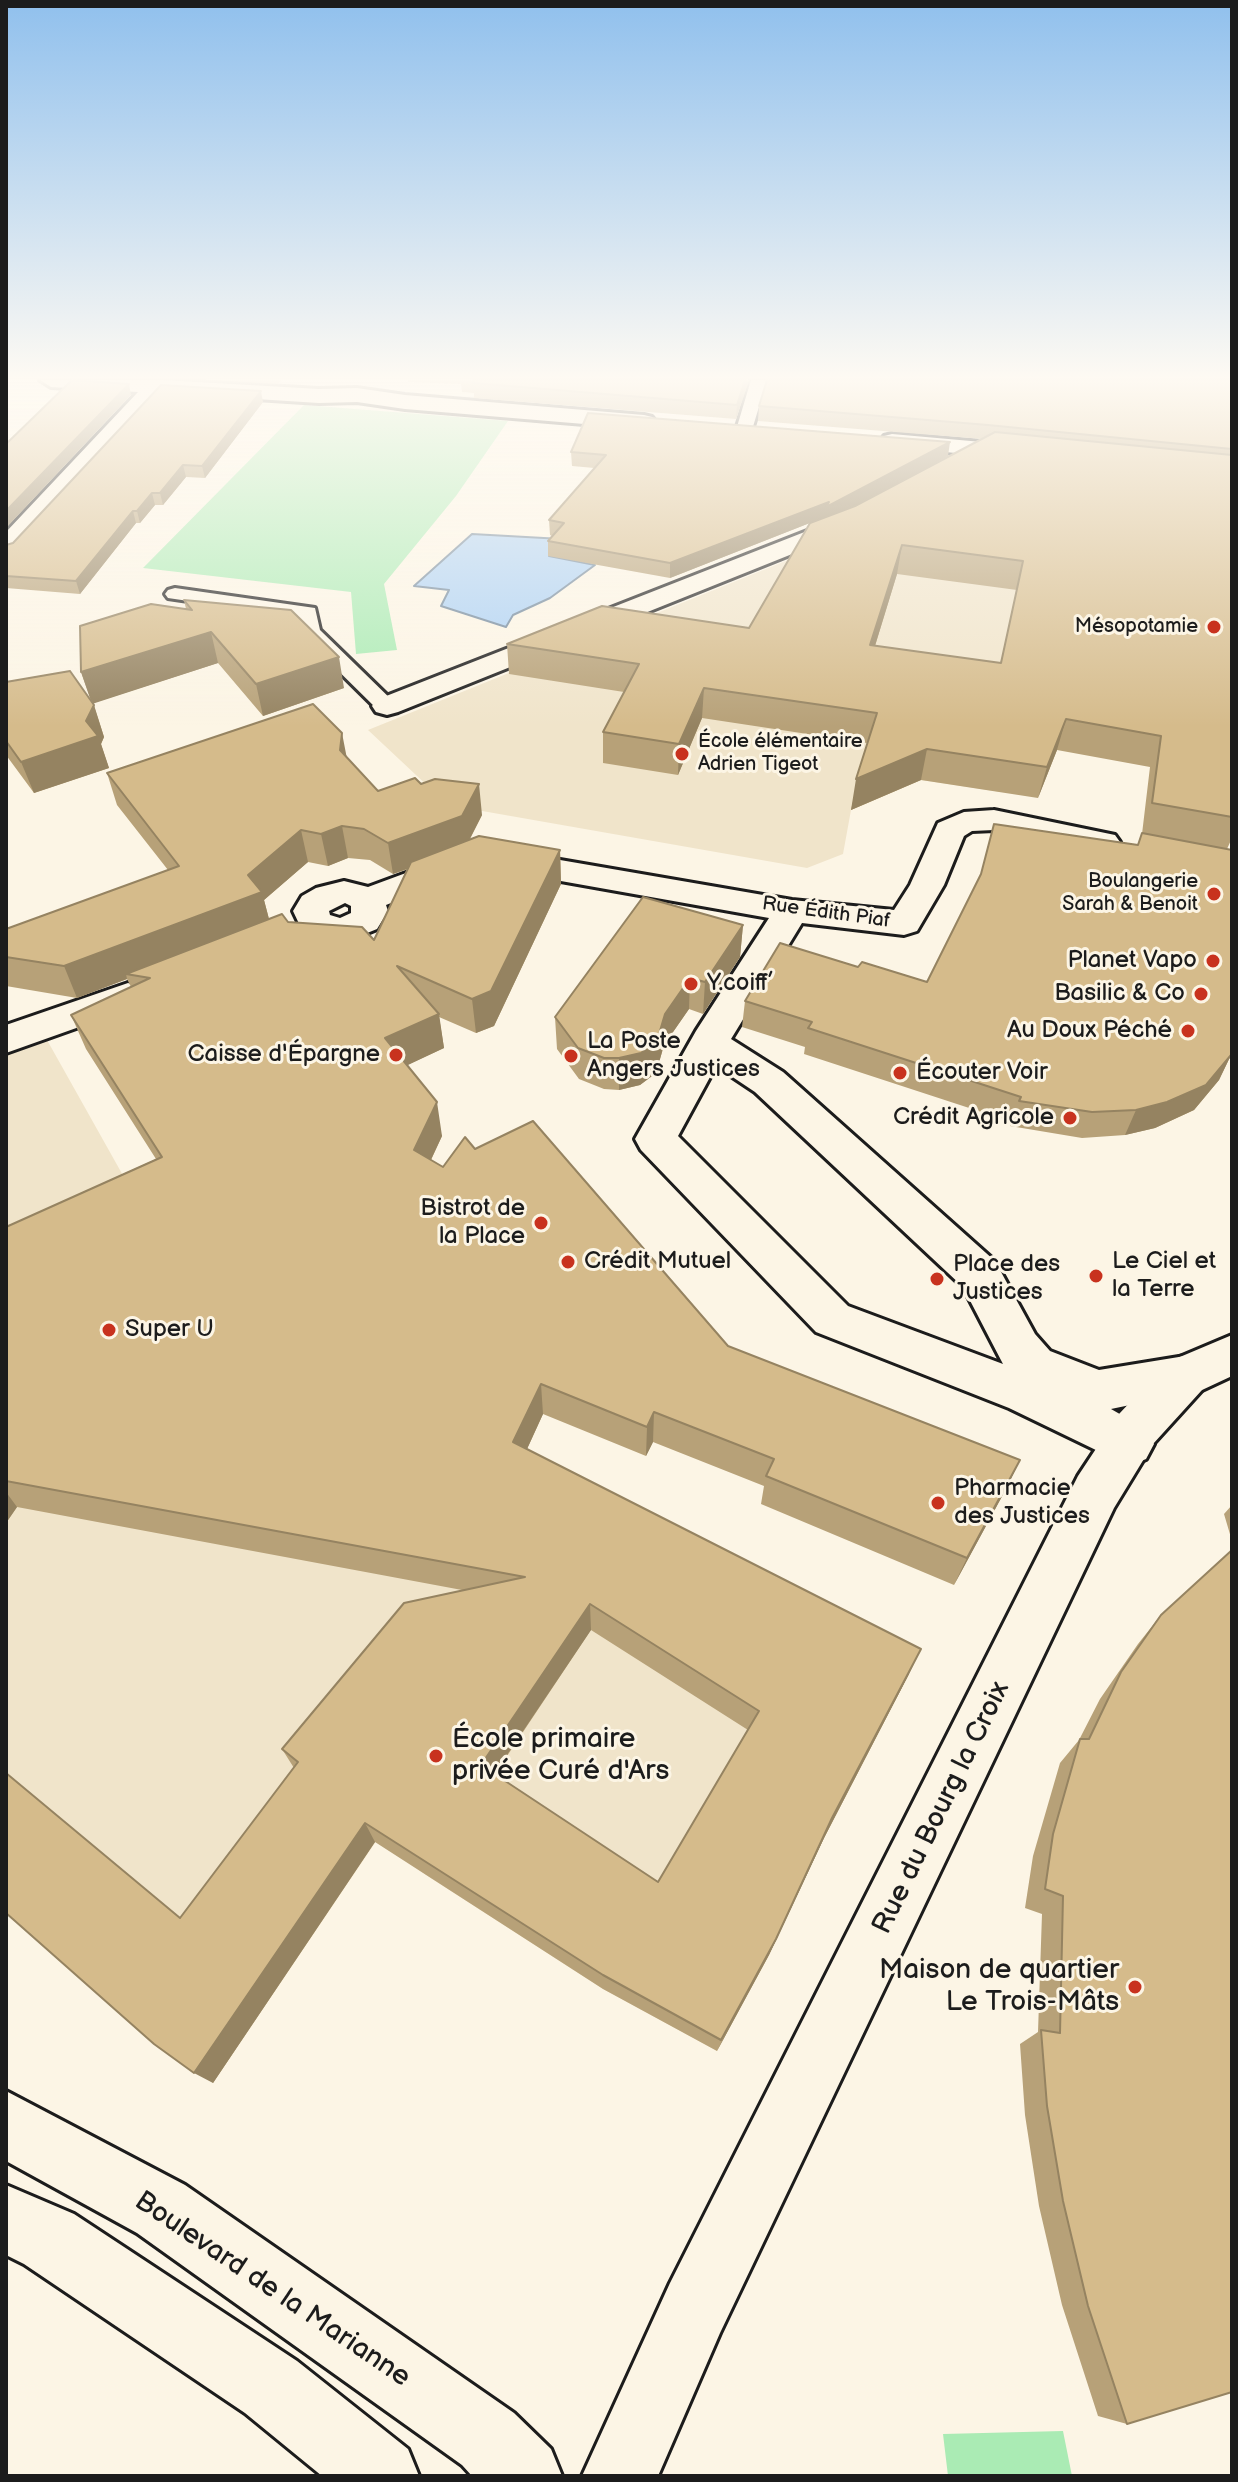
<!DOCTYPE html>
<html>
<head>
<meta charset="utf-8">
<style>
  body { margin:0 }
  #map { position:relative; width:1238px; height:2482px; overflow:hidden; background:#fcf5e5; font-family:"Balsamiq Sans",sans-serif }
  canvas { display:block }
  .frame { position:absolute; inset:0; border:8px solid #1c1c1c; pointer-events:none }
</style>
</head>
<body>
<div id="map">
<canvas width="1238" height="2482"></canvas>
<div class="frame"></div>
</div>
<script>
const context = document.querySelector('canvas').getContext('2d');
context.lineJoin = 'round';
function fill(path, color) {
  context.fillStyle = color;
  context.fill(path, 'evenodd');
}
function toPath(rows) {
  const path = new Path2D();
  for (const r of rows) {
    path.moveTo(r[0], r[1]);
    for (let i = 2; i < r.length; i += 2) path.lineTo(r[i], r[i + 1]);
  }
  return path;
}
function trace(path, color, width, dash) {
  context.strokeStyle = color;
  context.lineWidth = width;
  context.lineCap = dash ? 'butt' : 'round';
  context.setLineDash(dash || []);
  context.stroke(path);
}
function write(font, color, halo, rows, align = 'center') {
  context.font = font + ' "Balsamiq Sans",sans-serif';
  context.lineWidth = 6;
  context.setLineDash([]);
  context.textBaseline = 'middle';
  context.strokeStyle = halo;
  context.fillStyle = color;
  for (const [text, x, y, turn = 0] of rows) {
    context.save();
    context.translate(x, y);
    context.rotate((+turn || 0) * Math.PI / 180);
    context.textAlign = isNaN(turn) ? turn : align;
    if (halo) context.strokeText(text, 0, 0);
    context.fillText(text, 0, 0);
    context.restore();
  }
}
const built = toPath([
  [992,462,1054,657,1001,792,921,780,851,810,843,854,807,868,448,805,368,730,825,545],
  [33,1015,125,1179,657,1543,909,1674,824,1838,770,1952,717,2051,603,1989,426,1875,377,1840,213,2083,175,2055,6,1907,6,1026]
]);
const green = toPath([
  [304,405,508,421,456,496,384,584,397,650,356,654,351,592,143,568],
  [1063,2431,1072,2476,948,2476,943,2434]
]);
const water = toPath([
  [472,534,562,539,549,556,595,565,550,598,513,615,506,627,441,606,449,590,414,586,472,534]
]);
const service = toPath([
  [751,380,767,380,752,430,744,435,736,430,751,380],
  [175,588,315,608,320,630,398,706,387,713,379,711,303,636,298,617,168,598,165,594,168,590,175,588]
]);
const minor = toPath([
  [40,380,163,380,319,389,357,388,405,395,644,415,652,417,656,422,652,427,644,429,405,409,357,402,319,403,162,393,15,553,6,555,6,532,138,392,51,387,40,380],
  [892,434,1027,446,1035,448,1039,453,1035,458,1027,460,884,446,880,441,884,436,892,434],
  [853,513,862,516,866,521,862,526,398,712,387,715,376,712,372,706,376,700,853,513],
  [994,810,1115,835,1120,842,1115,849,1103,852,994,830,972,831,964,836,944,885,917,931,904,935,802,923,731,1039,783,1072,995,1261,1035,1334,1050,1351,1099,1370,1185,1356,1202,1362,1209,1376,1202,1390,1111,1409,1146,1429,1154,1444,1146,1459,1129,1466,1009,1408,816,1332,641,1150,635,1139,696,1031,769,918,482,867,386,905,388,911,377,929,350,940,338,942,302,930,293,911,302,896,316,888,344,881,368,887,479,846,792,900,894,910,910,885,938,823,964,812,994,810],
  [345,903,351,906,351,913,340,918,330,915,329,911,345,903],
  [716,1066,755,1092,963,1287,1003,1364,848,1306,678,1136,716,1066],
  [128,983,141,987,147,996,141,1005,6,1053,6,1025,128,983]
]);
const tertiary = toPath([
  [1232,1335,1232,1376,1202,1390,1153,1444,1114,1508,720,2333,658,2476,582,2476,670,2283,1078,1476,1119,1414,1168,1362,1232,1335],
  [6,2091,185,2185,514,2413,551,2449,562,2476,472,2476,462,2465,137,2233,6,2161,6,2091],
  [6,2185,74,2214,297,2361,408,2449,419,2476,322,2476,245,2413,24,2264,6,2255,6,2185]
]);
const wall = toPath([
  [211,380,281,380,278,384],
  [408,380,749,380,736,419,474,398,474,393,462,392,461,384,408,382],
  [1232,380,1232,838,1227,849,1231,1055,1219,1080,1194,1110,1155,1128,1125,1135,1082,1138,1010,1126,1012,1122,804,1054,805,1047,742,1027,745,1001,858,967,927,982,1138,845,1142,834,1150,767,1057,750,1038,798,921,780,851,810,867,743,702,718,678,775,603,763,603,732,624,692,509,674,507,644,749,628,825,517,670,578,548,556,548,541,552,536,550,535,549,520,594,468,572,466,571,452,948,456,858,505,983,439,758,421,759,406],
  [897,574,1017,590,1001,663,875,646],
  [263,402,205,478,186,477,163,505,155,505,140,523,136,523,80,594,6,588,6,545,13,543],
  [184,600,344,688,263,716,218,663,93,703,104,737,101,744,109,768,34,793,6,755,6,682,91,700,81,672,186,609],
  [347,758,378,791,421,784,482,815,470,839,560,850,561,884,494,1026,476,1033,439,1017,444,1048,407,1065,442,1136,431,1160,443,1167,475,1149,728,1346,1020,1460,1006,1489,954,1585,761,1504,764,1486,653,1442,646,1456,543,1414,527,1449,909,1674,824,1838,769,1955,717,2051,603,1989,375,1842,213,2083,180,1918,294,1768,282,1749,462,1590,17,1507,6,1523,6,1227,156,1159,86,1049,71,1015,131,987,127,979,77,998,6,986,6,929,168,870,117,805,107,773],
  [348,858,370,860,393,874,408,869,374,940,269,919,264,900,308,862,328,866],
  [591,1630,748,1730,658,1882,495,1774],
  [743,925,740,957,703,1014,689,1009,664,1045,656,1073,640,1085,619,1090,604,1089,579,1079,557,1049,555,1017],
  [1232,1505,1232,1541,1224,1514],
  [1161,1615,1127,2424,1098,2416,1062,2305,1039,2206,1025,2115,1020,2044,1038,2032,1042,1914,1025,1908,1033,1856,1060,1763,1079,1740,1100,1699,1138,1644]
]);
const shadedWall = toPath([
  [745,380,749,380,736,419,737,405],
  [129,384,131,395,6,528,6,511],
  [261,391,263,402,205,478,202,466],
  [950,442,948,456,831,519,825,517,670,578,670,563],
  [183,465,186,477,163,505,160,493],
  [152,493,155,505,140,523,137,511],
  [133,511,136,523,80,594,76,581],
  [902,545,897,574,866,675,870,645],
  [211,632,218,663,92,704,81,672],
  [339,657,344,688,263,716,256,684],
  [704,688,702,718,678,775,679,744],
  [94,705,104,737,101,744,109,768,34,793,21,762,86,721],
  [1066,719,1057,750,1038,798,1047,767],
  [342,733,348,764,340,750],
  [927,749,921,780,851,810,856,779],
  [479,784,482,815,465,848,393,874,388,843],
  [342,826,348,858,328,866,321,834],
  [301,830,308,862,264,900,270,923,126,974,127,979,77,998,64,966,248,875],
  [560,850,561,884,494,1026,476,1033,472,999],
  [743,925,740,957,703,1014,705,982],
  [690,978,689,1009,664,1045,656,1073,640,1085,619,1090,619,1058,665,1014],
  [439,1014,444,1048,391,1073,385,1038],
  [1231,1055,1219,1080,1194,1110,1155,1128,1125,1135,1136,1110],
  [437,1102,442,1136,420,1183,414,1150],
  [541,1384,543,1414,517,1471,513,1442],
  [654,1412,653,1442,646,1456,647,1427],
  [1020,1460,1006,1489,954,1585,967,1558],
  [6,1492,17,1507,6,1523],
  [590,1604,591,1630,486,1786,481,1765],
  [921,1649,909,1674,824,1838,769,1955,717,2051,832,1818],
  [365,1823,375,1842,213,2083,194,2073]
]);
const building = toPath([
  [72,380,129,384,6,511,6,444,72,380],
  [474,380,745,380,737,405,473,383,474,380],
  [767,380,1232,380,1232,449,988,425,759,406,767,380],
  [161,385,261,391,202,466,183,465,160,493,152,493,137,511,133,511,76,581,6,576,6,545,13,543,161,385],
  [588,413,950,442,832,504,826,507,829,502,670,563,548,541,564,523,549,520,606,455,571,452,588,413],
  [995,432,1232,455,1232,817,1152,803,1161,736,1066,719,1047,767,927,749,856,779,877,713,704,688,679,744,603,732,639,664,507,644,602,606,749,628,810,523,855,506,995,432],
  [902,545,1023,561,1001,663,870,645,902,545],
  [184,600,291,610,339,657,256,684,211,632,81,672,80,626,151,604,192,610,184,600],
  [70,671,94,705,86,721,98,736,21,762,6,741,6,682,70,671],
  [313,704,342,733,340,750,378,791,415,778,421,784,435,779,479,784,462,816,388,843,364,829,342,826,321,834,301,830,248,875,262,892,64,966,6,957,6,929,179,866,107,773,313,704],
  [994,824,1138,845,1142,833,1232,850,1231,1055,1206,1085,1167,1102,1136,1110,1092,1112,1019,1101,1021,1097,808,1028,812,1022,745,1001,780,943,858,967,862,962,927,982,981,874,994,824],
  [479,836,560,850,491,991,472,999,397,966,439,1014,385,1038,437,1102,414,1150,443,1167,465,1137,475,1149,533,1121,728,1346,1020,1460,967,1558,766,1476,774,1459,654,1412,647,1427,541,1384,513,1442,921,1649,832,1818,776,1939,721,2040,603,1975,365,1823,194,2073,154,2044,6,1913,6,1773,180,1918,298,1762,282,1749,404,1603,525,1577,6,1481,6,1227,162,1157,71,1015,150,978,126,974,282,914,288,922,362,927,374,940,411,862,479,836],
  [590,1604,759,1711,658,1882,481,1765,590,1604],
  [643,897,743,925,705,982,690,978,665,1014,657,1041,641,1053,619,1058,604,1058,578,1048,555,1017,643,897],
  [1232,1550,1232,2392,1127,2424,1088,2306,1063,2201,1047,2106,1041,2030,1060,2033,1063,1896,1045,1889,1053,1834,1080,1739,1089,1739,1121,1672,1161,1615,1232,1550]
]);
const markers = [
  [1214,627,8,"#c8321e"],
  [682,754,8,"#c8321e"],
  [1214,894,8,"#c8321e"],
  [1213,961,8,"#c8321e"],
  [691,984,8,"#c8321e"],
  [1201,994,8,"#c8321e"],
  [1188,1031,8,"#c8321e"],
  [396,1055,8,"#c8321e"],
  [571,1056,8,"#c8321e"],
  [900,1073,8,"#c8321e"],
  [1070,1118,8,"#c8321e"],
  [541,1223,8,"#c8321e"],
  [568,1262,8,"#c8321e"],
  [1096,1276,8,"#c8321e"],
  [937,1279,8,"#c8321e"],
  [109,1330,8,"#c8321e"],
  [938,1503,8,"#c8321e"],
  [436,1756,8,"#c8321e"],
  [1135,1987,8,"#c8321e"]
];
const farPoinames = [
  ["Mésopotamie",1198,627],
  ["École élémentaire",698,742,"left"],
  ["Adrien Tigeot",698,765,"left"],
  ["Boulangerie",1198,882],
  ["Sarah & Benoit",1198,905]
];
const farStreetnames = [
  ["Rue Édith Piaf",826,913,8]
];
const poiNames = [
  ["Planet Vapo",1197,961,"right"],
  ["Y.coiff’",707,984],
  ["Basilic & Co",1185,994,"right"],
  ["Au Doux Péché",1172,1031,"right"],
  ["La Poste",587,1042],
  ["Angers Justices",587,1070],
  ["Caisse d'Épargne",380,1055,"right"],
  ["Écouter Voir",916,1073],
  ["Crédit Agricole",1054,1118,"right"],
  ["Bistrot de",525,1209,"right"],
  ["la Place",525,1237,"right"],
  ["Crédit Mutuel",584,1262],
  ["Le Ciel et",1112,1262],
  ["la Terre",1112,1290],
  ["Place des",953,1265],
  ["Justices",953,1293],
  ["Super U",125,1330],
  ["Pharmacie",954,1489],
  ["des Justices",954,1517]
];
const nearPoinames = [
  ["École primaire",452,1740],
  ["privée Curé d'Ars",452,1772],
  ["Maison de quartier",1119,1971,"right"],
  ["Le Trois-Mâts",1119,2003,"right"]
];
const nearStreetnames = [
  ["Rue du Bourg la Croix",942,1808,-64],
  ["Boulevard de la Marianne",272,2290,34]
];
fill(built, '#f0e4ca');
fill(green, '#aaebb4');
fill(water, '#acd1f5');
trace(water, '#72899e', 2);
trace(service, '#1c1c1c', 6);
trace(minor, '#1c1c1c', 6);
trace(tertiary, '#1c1c1c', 6);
fill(service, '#fcf5e5');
fill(minor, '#fcf5e5');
fill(tertiary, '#fcf5e5');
fill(wall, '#b7a178');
fill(shadedWall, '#958361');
fill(building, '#d5bb8b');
trace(building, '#958361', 2);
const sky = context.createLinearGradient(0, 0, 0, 727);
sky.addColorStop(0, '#90c0ed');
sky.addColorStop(0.52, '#fefaf3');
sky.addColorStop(1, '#fefaf300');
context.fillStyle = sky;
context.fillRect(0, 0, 1238, 727);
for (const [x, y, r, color] of markers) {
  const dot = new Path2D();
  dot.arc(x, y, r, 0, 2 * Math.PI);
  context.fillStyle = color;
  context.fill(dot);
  trace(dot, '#fcf5e5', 3);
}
write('20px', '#1c1c1c', '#fcf5e5', farPoinames, 'right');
write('20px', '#1c1c1c', '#fcf5e5', farStreetnames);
write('24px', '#1c1c1c', '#fcf5e5', poiNames, 'left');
write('28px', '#1c1c1c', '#fcf5e5', nearPoinames, 'left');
write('28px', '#1c1c1c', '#fcf5e5', nearStreetnames);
</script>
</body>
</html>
